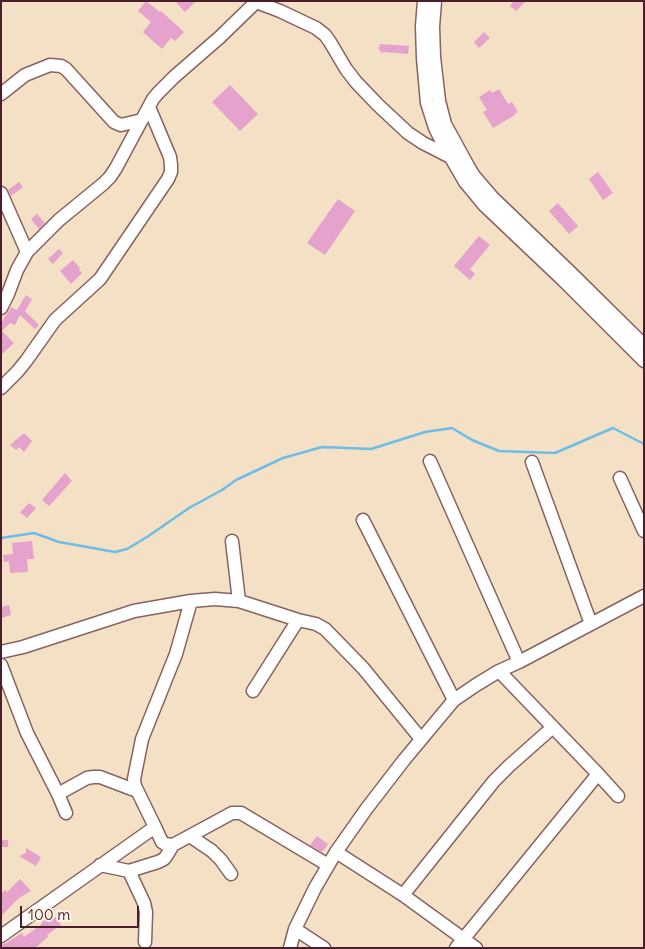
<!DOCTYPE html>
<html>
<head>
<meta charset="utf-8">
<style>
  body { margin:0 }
  #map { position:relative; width:645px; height:949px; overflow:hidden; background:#f4e1c5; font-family:Delius,sans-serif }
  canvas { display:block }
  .frame { position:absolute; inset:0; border:2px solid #4a1f2b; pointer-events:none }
  .scale { position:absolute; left:20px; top:906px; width:119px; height:22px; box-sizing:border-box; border:2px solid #4a1f2b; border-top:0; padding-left:6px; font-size:15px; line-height:18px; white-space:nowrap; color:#4a1f2b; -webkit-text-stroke:4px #fcf5e5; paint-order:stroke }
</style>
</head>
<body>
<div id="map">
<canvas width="645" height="949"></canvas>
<div class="frame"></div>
<div class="scale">100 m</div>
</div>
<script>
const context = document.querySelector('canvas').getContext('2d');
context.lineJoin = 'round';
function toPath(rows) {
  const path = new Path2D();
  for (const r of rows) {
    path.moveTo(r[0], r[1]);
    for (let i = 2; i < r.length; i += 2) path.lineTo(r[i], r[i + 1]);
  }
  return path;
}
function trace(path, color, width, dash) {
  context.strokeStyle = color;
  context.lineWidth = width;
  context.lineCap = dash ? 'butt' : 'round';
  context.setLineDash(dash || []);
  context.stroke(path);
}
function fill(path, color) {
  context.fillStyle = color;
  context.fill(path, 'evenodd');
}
const stream = toPath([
  [1,538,34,533,59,542,115,552,127,549,147,537,189,508,222,490,236,480,283,458,322,447,371,449,425,432,452,428,472,440,499,451,555,453,613,428,644,444]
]);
const building = toPath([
  [146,1,160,12,161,11,184,32,175,41,171,38,162,49,143,32,151,22,138,11],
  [175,1,196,1,185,12],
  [514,1,526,1,516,11,510,6],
  [484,32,490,38,479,48,474,42],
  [380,44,409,46,408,54,384,52,382,53,378,48,380,46],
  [230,85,258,114,240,131,212,102],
  [499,89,508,104,512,102,518,112,514,114,515,115,493,128,483,112,487,110,479,97,490,90,492,93],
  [598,172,613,193,603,200,589,179],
  [19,182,23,187,11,196,8,190],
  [338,199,355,211,325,255,307,243],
  [558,203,578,226,569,234,549,211],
  [37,214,45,223,39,229,31,219],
  [479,236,490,245,470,269,475,274,470,280,454,266],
  [59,249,63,253,53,264,48,259],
  [73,260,80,268,79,269,82,273,71,284,60,271],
  [26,295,32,299,25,311,39,325,35,329,20,315,15,325,10,323,2,331,14,343,1,355,1,323,11,307,17,310],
  [24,433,32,441,24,452,19,447,16,450,10,445],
  [65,473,72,481,49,506,42,500],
  [29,503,36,508,27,518,20,512],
  [32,541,34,559,27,559,28,572,10,573,9,561,4,562,3,555,13,554,12,543],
  [9,605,11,615,1,618,1,607],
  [317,836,328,844,322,852,310,845],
  [1,840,8,840,8,847,1,847],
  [26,848,41,857,36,866,19,856,26,853],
  [20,879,31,891,19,898,1,916,1,894,5,890,7,892],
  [53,914,61,925,47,935,48,937,35,948,1,948,1,944,6,943,22,933,24,937,42,924,41,923]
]);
const minor = toPath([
  [424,1,422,26,423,58,427,103,435,128,443,144,465,182,484,205,563,280,644,361],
  [435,1,433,27,434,57,439,101,445,124,468,166,474,176,492,197,570,272,644,345],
  [1,94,25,75,50,65,61,66,66,69,114,122,121,125,142,120],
  [1,193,27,252],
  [1,308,8,294,17,270,27,252,59,220,103,184,110,177,116,168,153,99,158,93,174,77,220,37,256,2,280,11,316,28,325,35,330,42,346,69,356,82,378,105,408,133,423,143,468,166],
  [1,388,17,372,26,361,55,320,100,279,168,179,171,172,171,165,170,157,149,107],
  [430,461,519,662],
  [532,462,591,624],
  [620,478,644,531],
  [363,520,454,700],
  [232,541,239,601],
  [1,652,23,647,134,611,191,601,215,599,239,601,298,620,316,624,325,629,363,668,421,739],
  [1,665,27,733,58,794,66,813],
  [499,671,598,774,618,796],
  [253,691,298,620],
  [58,794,87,778,93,777,100,777,137,791],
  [155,827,162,842,165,844,173,845,232,813,241,813,328,865],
  [190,836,212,851,221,860,231,874],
  [336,852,403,895,476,948],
  [100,865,129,871,158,862,164,859,167,855,173,845],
  [129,871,144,903,146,912,145,942],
  [403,895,494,781,509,766,553,727],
  [295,929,324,948],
  [1,936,155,827,135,786,134,779,142,739,176,654,191,601],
  [290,948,295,929,315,888,336,852,367,808,404,760,454,700,476,685,499,671,519,662,644,596],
  [456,948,598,774]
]);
trace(stream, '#6cbde7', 2.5);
fill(building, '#e4a2cd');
trace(minor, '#866361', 15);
trace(minor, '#fff', 12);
</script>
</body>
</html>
